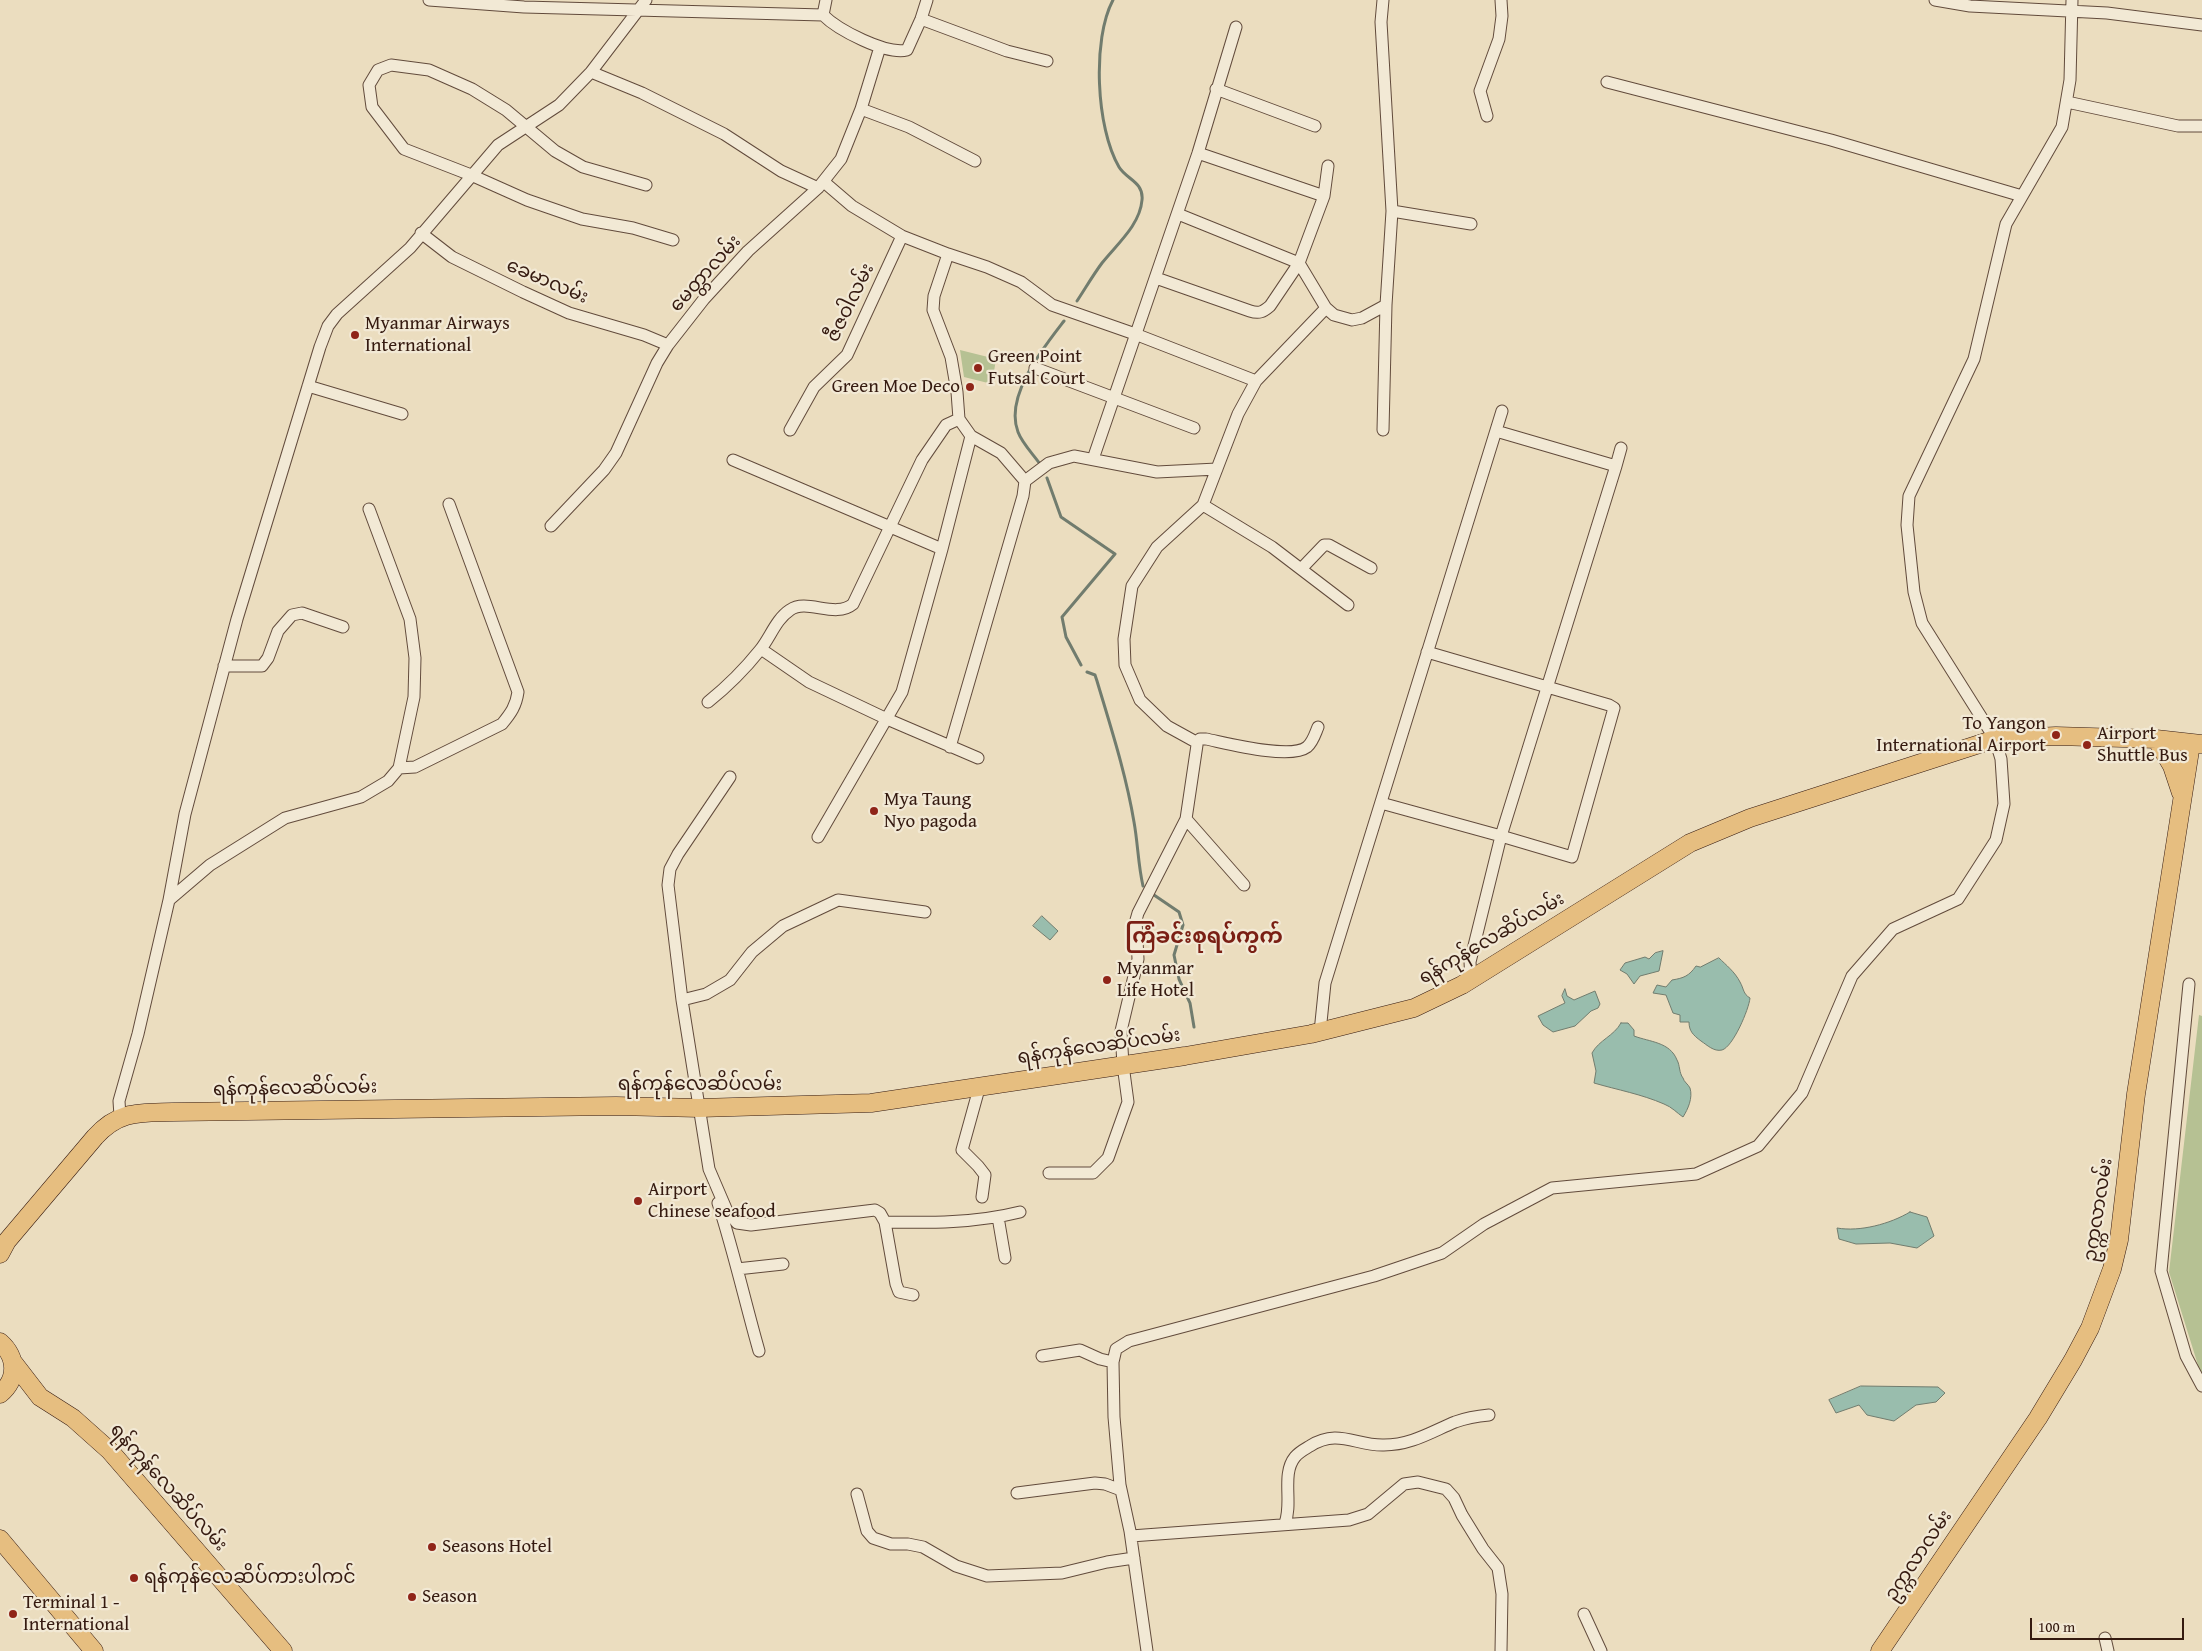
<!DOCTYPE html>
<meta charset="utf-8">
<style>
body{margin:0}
#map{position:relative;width:2202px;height:1651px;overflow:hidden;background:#ebddbf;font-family:"Gentium Book Plus",serif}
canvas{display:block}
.scale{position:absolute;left:2030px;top:1618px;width:154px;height:22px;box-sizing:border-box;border:2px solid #351a10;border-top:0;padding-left:6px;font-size:15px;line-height:18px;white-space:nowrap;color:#351a10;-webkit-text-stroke:4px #f2e9d5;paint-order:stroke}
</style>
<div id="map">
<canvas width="2202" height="1651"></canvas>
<div class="scale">100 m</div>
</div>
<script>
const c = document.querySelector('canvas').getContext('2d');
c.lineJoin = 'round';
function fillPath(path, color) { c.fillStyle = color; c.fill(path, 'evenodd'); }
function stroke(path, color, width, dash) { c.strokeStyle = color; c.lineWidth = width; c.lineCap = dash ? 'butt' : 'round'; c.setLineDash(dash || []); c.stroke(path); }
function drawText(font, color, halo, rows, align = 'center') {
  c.font = font + ' "Gentium Book Plus","Noto Sans Myanmar",serif'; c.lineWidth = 4.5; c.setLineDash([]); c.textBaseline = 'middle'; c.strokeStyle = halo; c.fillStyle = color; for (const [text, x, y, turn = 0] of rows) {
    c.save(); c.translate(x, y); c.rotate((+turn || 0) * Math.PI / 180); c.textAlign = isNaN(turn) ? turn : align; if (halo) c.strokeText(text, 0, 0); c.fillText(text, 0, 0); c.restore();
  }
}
fillPath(new Path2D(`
 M960,350L996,359L992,384L964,377Z
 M2199,1015L2202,1016V1378L2169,1272Z`), '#b6c193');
const water = new Path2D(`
 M1042,916L1058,931L1050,940L1033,926Z
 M1663,951L1659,971L1640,976L1634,984L1627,974L1620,970L1625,963L1645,957L1649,959L1655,953Z
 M1719,958C1726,965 1735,972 1740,982C1744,989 1743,994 1750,998C1749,1009 1733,1047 1722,1050C1714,1052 1707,1045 1701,1041C1693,1035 1689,1031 1689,1022H1680V1015L1673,1013L1666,995L1653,993L1657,985L1666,987L1672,980C1684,978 1689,976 1696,966L1700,967Z
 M1565,989L1567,996L1574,1000L1595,991L1600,1004L1598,1008L1591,1011L1575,1026L1553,1032L1543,1025L1538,1016L1565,1003L1562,996Z
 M1621,1023H1628L1634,1030V1036C1650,1042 1670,1042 1677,1060C1680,1065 1679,1073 1683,1078C1684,1082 1688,1084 1690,1088C1693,1098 1688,1109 1683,1117C1677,1113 1672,1107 1664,1104C1641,1094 1618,1090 1594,1083L1596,1071L1592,1053C1599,1040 1614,1036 1621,1023Z
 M1910,1212L1927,1217L1934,1236L1917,1248L1890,1243L1856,1244L1839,1239L1837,1228C1860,1232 1890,1224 1910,1212Z
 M1861,1386L1938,1387L1945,1393L1936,1402L1916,1405L1894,1421L1867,1415L1859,1405L1836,1413L1829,1400Z`);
fillPath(water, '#99bdad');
stroke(water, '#717c6e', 1);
stroke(new Path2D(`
 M1077,301C1085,289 1093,275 1102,263C1117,244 1140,225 1142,200C1144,182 1126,179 1119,167C1096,128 1092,39 1113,0
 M1040,464C1033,454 1022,443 1018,432C1004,396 1044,347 1064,321
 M1047,478L1061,517L1115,554L1062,617L1066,637L1081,665
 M1087,672L1095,675L1097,681C1111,728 1126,774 1134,822C1138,844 1138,864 1143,886
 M1154,895L1179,912L1183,925L1174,955L1179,979L1190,1003L1194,1027`), '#717c6e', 3);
const minor = new Path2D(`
 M429,0L524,7L823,15C838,30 886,55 907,50L921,19L927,0
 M1935,0L1970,6L2107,13L2202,25
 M823,15L826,0
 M921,19L1007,51L1047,61
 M591,72L642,93L724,134L781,171L818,188
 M1607,82L1831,140L2022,196
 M1216,89L1315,126
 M2067,102L2178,126H2202
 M861,109L909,127L975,161
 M1487,116L1480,91L1499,39L1502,16L1501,0
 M1198,153L1324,196
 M824,182L852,206L902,236L948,254L987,267L1021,282L1052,305L1135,334L1256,381
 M646,185L583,167L555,151L506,110L472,89L429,70L391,65L378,70L369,85L372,107L404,149L471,175L527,200L582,219L633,228L673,240
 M1392,211L1471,224
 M1178,214L1299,263L1326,308L1334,315L1352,320L1362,318L1386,305
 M421,233L452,257L523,292L569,313L644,335L668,345
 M948,254L934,296L933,310L951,357L957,392L959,419
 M1156,278L1250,311C1259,314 1263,312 1270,306L1299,263L1324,196L1328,166
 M1035,368L1194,428
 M308,386L402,414
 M790,430L814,387L847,355L902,236
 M1383,430L1386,305L1392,211L1381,22L1383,0
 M1496,431L1616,466
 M1093,459L1198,153L1236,27
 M733,460L942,549
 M1025,481L1049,463L1074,456L1157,472L1217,469
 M1203,505L1272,547L1348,605
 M551,526L604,470L616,453L657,363L668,345L704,299L748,251L818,188L841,159L861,109L880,47
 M1301,569L1324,545H1329L1371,568
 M761,649L809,682L887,719L978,758
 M1427,652L1609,705L1614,708L1572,857L1501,836L1616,466L1621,448
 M224,666H262L268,658L278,631L292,615L302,613L343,627
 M708,702C728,686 744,670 760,650C770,638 776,619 790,610C807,598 835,619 853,604L922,460L946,425L959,419
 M1196,742L1200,739H1206C1226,743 1290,760 1307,747C1313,742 1315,734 1318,727
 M950,747L1023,496L1025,481L1001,453L971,436L959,419
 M399,768L415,767L502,724C511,713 516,706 518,692L449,504
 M730,777L678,854L670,869L668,885L682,1000L709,1169L727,1211L737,1223L751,1225L875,1210L880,1213L885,1222C930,1223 976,1223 1020,1212
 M1381,803L1501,836L1470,962L1471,980
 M1186,819L1244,885
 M818,837L902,692L942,549L971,436
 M169,900L210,865L285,818L361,797L388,781L399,768L414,697L415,658L410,619L369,509
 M2189,984L2161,1271L2186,1356L2202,1386
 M682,1000L706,994L730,980L752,952L783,926L838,900L925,912
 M1320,1032L1325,983L1502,411
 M980,1085L962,1150L978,1166L985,1175L982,1197
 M120,1116L119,1101L138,1034L169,900L185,814L237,619L320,347L328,326L337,314L410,248L498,145L559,105L591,72L646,0
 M1049,1173H1093L1108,1158L1128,1102L1123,1065L1121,1031L1138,959L1136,920L1138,913L1186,819L1197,745L1196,742L1167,726L1140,700L1125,665L1124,639L1132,586L1157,547L1203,505L1238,414L1256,381L1326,308
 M718,1203C734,1252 745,1302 759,1351
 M998,1217L1005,1258
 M885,1222L896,1284L899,1292L913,1295
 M737,1269L783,1264
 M1042,1356L1080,1350L1100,1359L1113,1362
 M1017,1493L1095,1483L1105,1484L1121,1490
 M857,1494L867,1531L873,1538L891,1544H908L923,1547L956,1566L987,1576L1062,1573L1107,1562L1134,1558
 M1285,1523C1293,1503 1281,1474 1295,1457C1299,1452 1305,1449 1310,1446C1338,1428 1356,1446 1384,1445C1411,1445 1431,1432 1455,1422C1466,1418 1478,1416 1489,1415
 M1131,1536L1349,1520L1368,1514L1404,1484L1418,1482L1446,1489L1454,1498L1462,1515L1483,1549L1498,1568L1502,1594L1501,1651
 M1584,1614L1601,1651
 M2105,1638L2108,1651
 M1147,1651L1130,1531L1120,1485L1114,1417L1113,1362L1116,1349L1129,1341L1374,1276L1442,1253L1484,1224L1552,1188L1696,1174L1758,1146L1802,1093L1852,976L1893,929L1958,899L1996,840L2004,804L2001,759L1995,739L1922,623L1914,592L1907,525L1909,496L1974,359L2006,224L2062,127L2070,80L2072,0`);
const primary = new Path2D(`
 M2156,739L2172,766L2181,793
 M0,1254L7,1241L95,1137C119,1110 140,1113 173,1112L616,1106L699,1108L871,1103L1185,1056L1311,1034L1414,1008L1462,985L1690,843L1750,818L1995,739L2056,736L2156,739L2202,744
 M0,1342C17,1357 18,1379 0,1394
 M13,1362L40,1397L73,1418L110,1451L283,1651
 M0,1539L94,1651
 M1880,1651L2038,1418L2073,1360L2090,1328L2112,1269L2119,1240L2136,1094L2191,744`);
stroke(minor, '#624b3c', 13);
stroke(primary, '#351a10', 19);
stroke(minor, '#f2e9d5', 11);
stroke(primary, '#e6be80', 18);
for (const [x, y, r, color] of [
 [355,335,5,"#8f2418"],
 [978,368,5,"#8f2418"],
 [970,387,5,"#8f2418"],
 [2056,735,5,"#8f2418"],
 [2087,745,5,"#8f2418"],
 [874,811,5,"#8f2418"],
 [1107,980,5,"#8f2418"],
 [638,1201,5,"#8f2418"],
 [432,1547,5,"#8f2418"],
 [134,1578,5,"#8f2418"],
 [412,1597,5,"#8f2418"],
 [13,1614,5,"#8f2418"]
]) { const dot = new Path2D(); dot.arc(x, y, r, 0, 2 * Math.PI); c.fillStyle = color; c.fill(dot); stroke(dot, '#f2e9d5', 2); }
drawText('19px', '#351a10', '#f2e9d5', [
 ["မေတ္တာလမ်း",706,274,-48],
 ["ခေမာလမ်း",547,282,23],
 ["ဇီဇဝါလမ်း",851,303,-64],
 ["ရန်ကုန်လေဆိပ်လမ်း",1492,939,-30],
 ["ရန်ကုန်လေဆိပ်လမ်း",1099,1047,-8],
 ["ရန်ကုန်လေဆိပ်လမ်း",700,1085],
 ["ရန်ကုန်လေဆိပ်လမ်း",295,1089,-1],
 ["ဥက္ကလာလမ်း",2099,1210,-81],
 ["ရန်ကုန်လေဆိပ်လမ်း",168,1488,48],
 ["ဥက္ကလာလမ်း",1919,1556,-56]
]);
drawText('19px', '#351a10', '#f2e9d5', [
 ["Myanmar Airways",365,324],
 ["International",365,346],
 ["Green Point",988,357],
 ["Futsal Court",988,379],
 ["Green Moe Deco",960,387,"right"],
 ["To Yangon",2046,724,"right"],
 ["International Airport",2046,746,"right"],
 ["Airport",2097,734],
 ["Shuttle Bus",2097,756],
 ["Mya Taung",884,800],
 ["Nyo pagoda",884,822],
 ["Myanmar",1117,969],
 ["Life Hotel",1117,991],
 ["Airport",648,1190],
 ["Chinese seafood",648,1212],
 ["Seasons Hotel",442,1547],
 ["ရန်ကုန်လေဆိပ်ကားပါကင်",144,1578],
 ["Season",422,1597],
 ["Terminal 1 -",23,1603],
 ["International",23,1625]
], 'left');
drawText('bold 21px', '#7a1f14', '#f2e9d5', [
 ["ကြံခင်းစုရပ်ကွက်",1204,938]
]);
</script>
